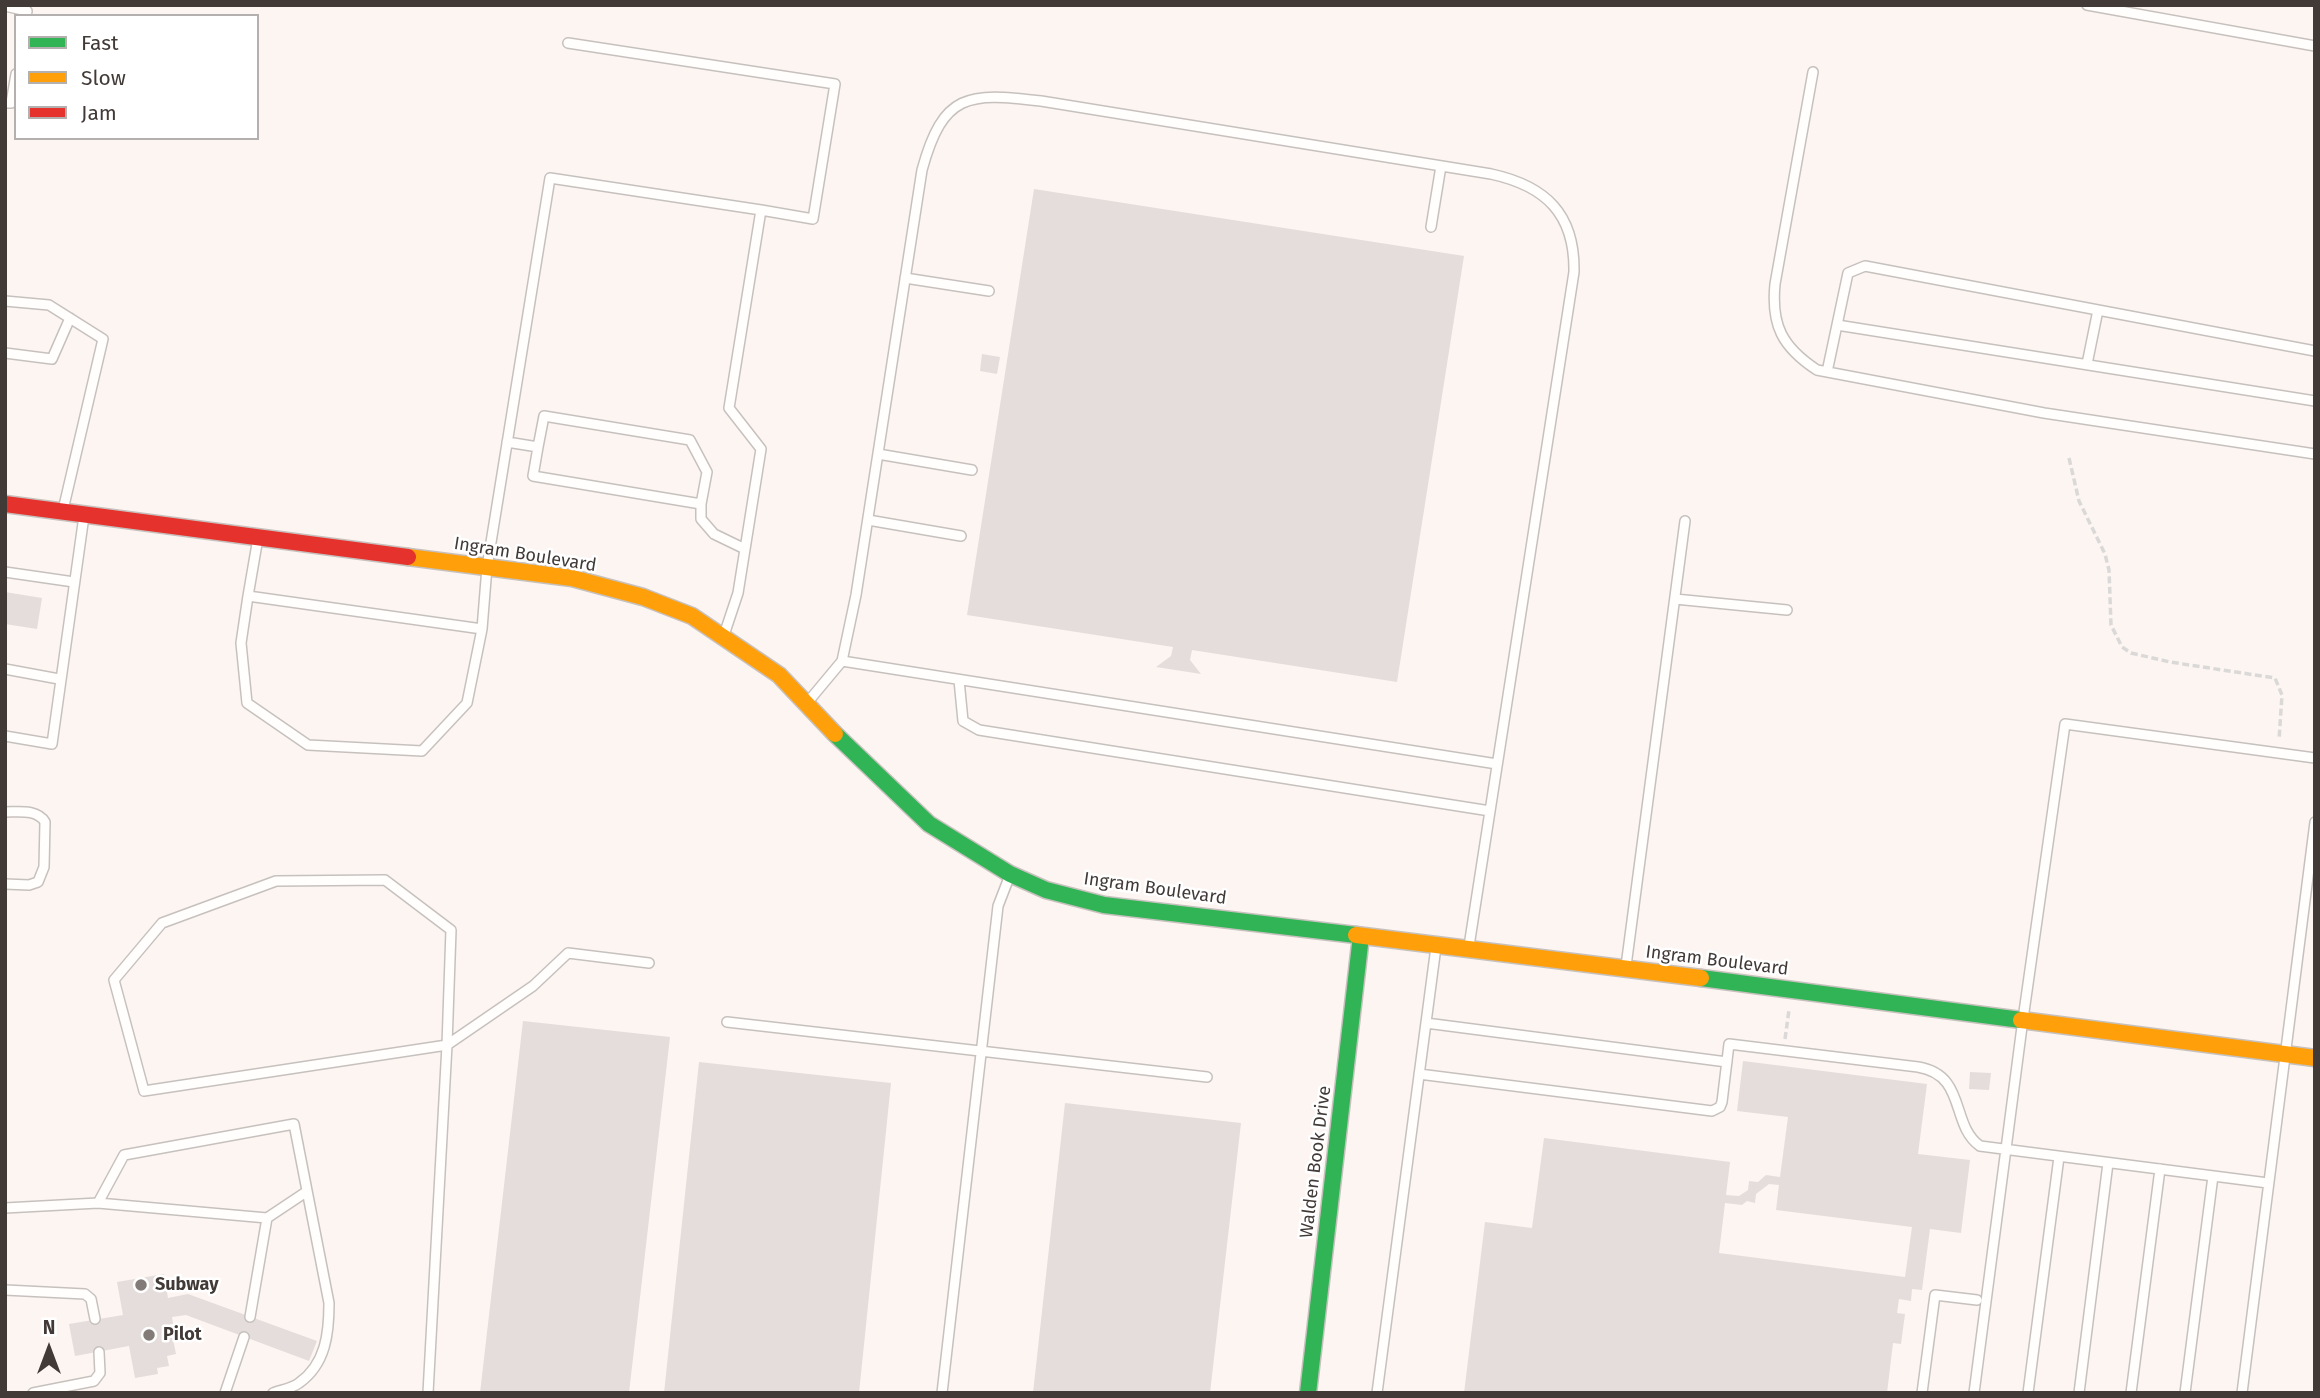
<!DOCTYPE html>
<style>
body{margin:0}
#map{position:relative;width:2320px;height:1398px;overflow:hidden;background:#fcf5f2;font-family:"Fira Sans",sans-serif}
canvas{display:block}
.frame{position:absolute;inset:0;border:7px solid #413a37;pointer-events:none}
.legend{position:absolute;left:14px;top:14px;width:245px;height:126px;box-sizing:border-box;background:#fff;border:2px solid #b3b0af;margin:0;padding:9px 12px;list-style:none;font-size:21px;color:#413a37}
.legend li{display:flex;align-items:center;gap:14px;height:35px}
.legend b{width:35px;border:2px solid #b3b0af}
.north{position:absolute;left:14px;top:1314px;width:70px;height:70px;-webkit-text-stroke:5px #fff;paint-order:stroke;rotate:0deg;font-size:19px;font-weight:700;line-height:28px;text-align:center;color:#413a37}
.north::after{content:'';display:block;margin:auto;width:24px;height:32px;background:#413a37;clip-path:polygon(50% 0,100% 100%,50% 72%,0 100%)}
</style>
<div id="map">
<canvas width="2320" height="1398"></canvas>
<div class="frame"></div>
<ul class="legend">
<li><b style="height:9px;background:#30b455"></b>Fast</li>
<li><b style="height:9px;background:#ff9f0a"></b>Slow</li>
<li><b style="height:9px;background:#e5322d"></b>Jam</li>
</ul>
<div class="north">N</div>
</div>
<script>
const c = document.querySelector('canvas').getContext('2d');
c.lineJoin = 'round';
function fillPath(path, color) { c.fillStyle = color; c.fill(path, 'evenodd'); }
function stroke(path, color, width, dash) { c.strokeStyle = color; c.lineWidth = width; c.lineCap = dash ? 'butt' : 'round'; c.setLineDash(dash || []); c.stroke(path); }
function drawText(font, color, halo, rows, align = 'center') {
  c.font = font + ' "Fira Sans",sans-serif'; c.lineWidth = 5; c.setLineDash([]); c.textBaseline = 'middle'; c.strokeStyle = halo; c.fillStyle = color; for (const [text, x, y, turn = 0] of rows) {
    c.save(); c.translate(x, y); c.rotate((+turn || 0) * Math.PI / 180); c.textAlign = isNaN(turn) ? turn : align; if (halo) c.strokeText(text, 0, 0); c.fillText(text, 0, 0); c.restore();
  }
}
fillPath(new Path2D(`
 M1034,189L1464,256L1397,682L1192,650L1190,660L1201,674L1156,667L1171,656L1173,647L967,615Z
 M982,354L1000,357L997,374L980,371Z
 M5,592L42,598L37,629L5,624Z
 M523,1021L670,1037L629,1393H480Z
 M1743,1061L1927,1084L1918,1154L1970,1160L1961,1233L1930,1229L1922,1290L1912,1289L1911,1301L1899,1299L1897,1313L1905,1314L1901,1344L1893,1343L1887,1393H1464L1485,1222L1532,1228L1544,1138L1730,1162L1726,1195L1739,1196L1748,1190L1749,1181L1758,1182L1766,1175L1780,1177L1788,1117L1737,1111ZM1769,1184L1779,1185L1776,1210L1912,1227L1905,1277L1719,1253L1725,1203L1742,1205L1747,1201L1755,1203L1756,1194Z
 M699,1062L891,1083L859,1393H664Z
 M1970,1072L1991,1073L1989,1090L1969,1089Z
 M1065,1103L1241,1123L1210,1393H1033Z
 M164,1274L168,1298L188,1294L317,1341L309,1361L186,1315L172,1317L173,1324H170L176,1354L167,1356L169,1366L157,1368L158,1374L135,1378L129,1346L75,1356L69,1324L123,1315L117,1282Z`), '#e5dddb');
const lane = new Path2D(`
 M2087,5L2315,46
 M5,6L27,11L26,16
 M568,43L835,84L813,219L761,210
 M1813,72L1775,284C1771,325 1782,347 1817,370L2044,413L2315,454
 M5,103H11L16,74
 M1431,227L1441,166
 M905,278L989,291
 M5,301L49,305L103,339L63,510
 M1837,325L2315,401
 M5,353L52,359L70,318
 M2087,364L2098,310
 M1827,372L1848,273L1865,266L2315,351
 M507,442L538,447L544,416L690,440L707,472L701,504L533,476L538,447
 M878,454L972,470
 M701,504V519L714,534L745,549
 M868,520L961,536
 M258,538L248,596L482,629L487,567L550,178L761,210L729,408L761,449L738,593L724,635
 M5,572L74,582
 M248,596L241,643L247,703L308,745L422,751L467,703L482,629
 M1675,599L1787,610
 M842,661L1497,764
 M5,669L59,679
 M959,680L963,721L979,730L1490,811
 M807,703L842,661L856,595L922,170C943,93 968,92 1041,101L1491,174C1546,186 1575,214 1574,272L1469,946
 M5,736L52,744L84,516
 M5,812C19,812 37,809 45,822L44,867L38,882L29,885L5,884
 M1626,966L1685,521
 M727,1022L1207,1077
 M1426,1023L1727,1062
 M1419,1074L1712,1111L1720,1107L1722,1102L1729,1044L1918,1067C1967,1075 1950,1125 1980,1146L2268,1183
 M98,1203L267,1218
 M5,1208L98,1203L124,1155L294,1124L329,1303C329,1333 326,1364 299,1383C293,1388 281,1390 273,1393
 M5,1290L85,1294L91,1299L95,1319
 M250,1317L267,1218L306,1192
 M33,1393L94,1381L100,1373L99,1352
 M225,1393L244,1337
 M428,1393L447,1045L451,930L385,880L276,881L162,923L114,980L144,1091L447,1045L533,986L568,953L649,963
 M942,1393L998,906L1010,875
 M1377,1393L1436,947
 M1922,1393L1935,1295L1977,1300
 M1974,1393L2023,1019L2065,724L2315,758
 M2028,1393L2059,1157
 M2079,1393L2108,1163
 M2131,1393L2160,1169
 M2185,1393L2213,1176
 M2242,1393L2315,822`);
const fast = new Path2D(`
 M835,734L929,824L1010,874L1046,890L1104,905L1356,935
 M1701,978L2021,1020
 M1308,1393L1361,936`);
const slow = new Path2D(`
 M408,557L572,578L643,597L692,616L779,675L835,734
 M1356,935L1701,978
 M2021,1020L2315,1058`);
const jam = new Path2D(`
 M5,504L408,557`);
stroke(lane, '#c7c1be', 12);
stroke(fast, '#c7c1be', 19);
stroke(slow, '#c7c1be', 19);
stroke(jam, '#c7c1be', 19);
stroke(new Path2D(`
 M2069,458L2079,501L2105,554L2109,570L2111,625L2122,647L2131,653L2170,662L2275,678L2282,695L2279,740
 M1785,1039L1789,1010`), '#dbd9d8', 3.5, [7, 3.5]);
stroke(lane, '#fffefd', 9);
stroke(fast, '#30b455', 16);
stroke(slow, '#ff9f0a', 16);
stroke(jam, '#e5322d', 16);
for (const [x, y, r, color] of [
 [141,1285,7,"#827b78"],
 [149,1335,7,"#827b78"]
]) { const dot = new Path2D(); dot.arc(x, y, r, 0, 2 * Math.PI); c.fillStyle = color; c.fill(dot); stroke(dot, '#fff', 2.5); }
drawText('18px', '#413a37', '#fff', [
 ["Ingram Boulevard",525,555,9],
 ["Ingram Boulevard",1155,889,8],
 ["Ingram Boulevard",1717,961,7],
 ["Walden Book Drive",1316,1162,-83]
]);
drawText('bold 18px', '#413a37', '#fff', [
 ["Subway",155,1285],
 ["Pilot",163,1335]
], 'left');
</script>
